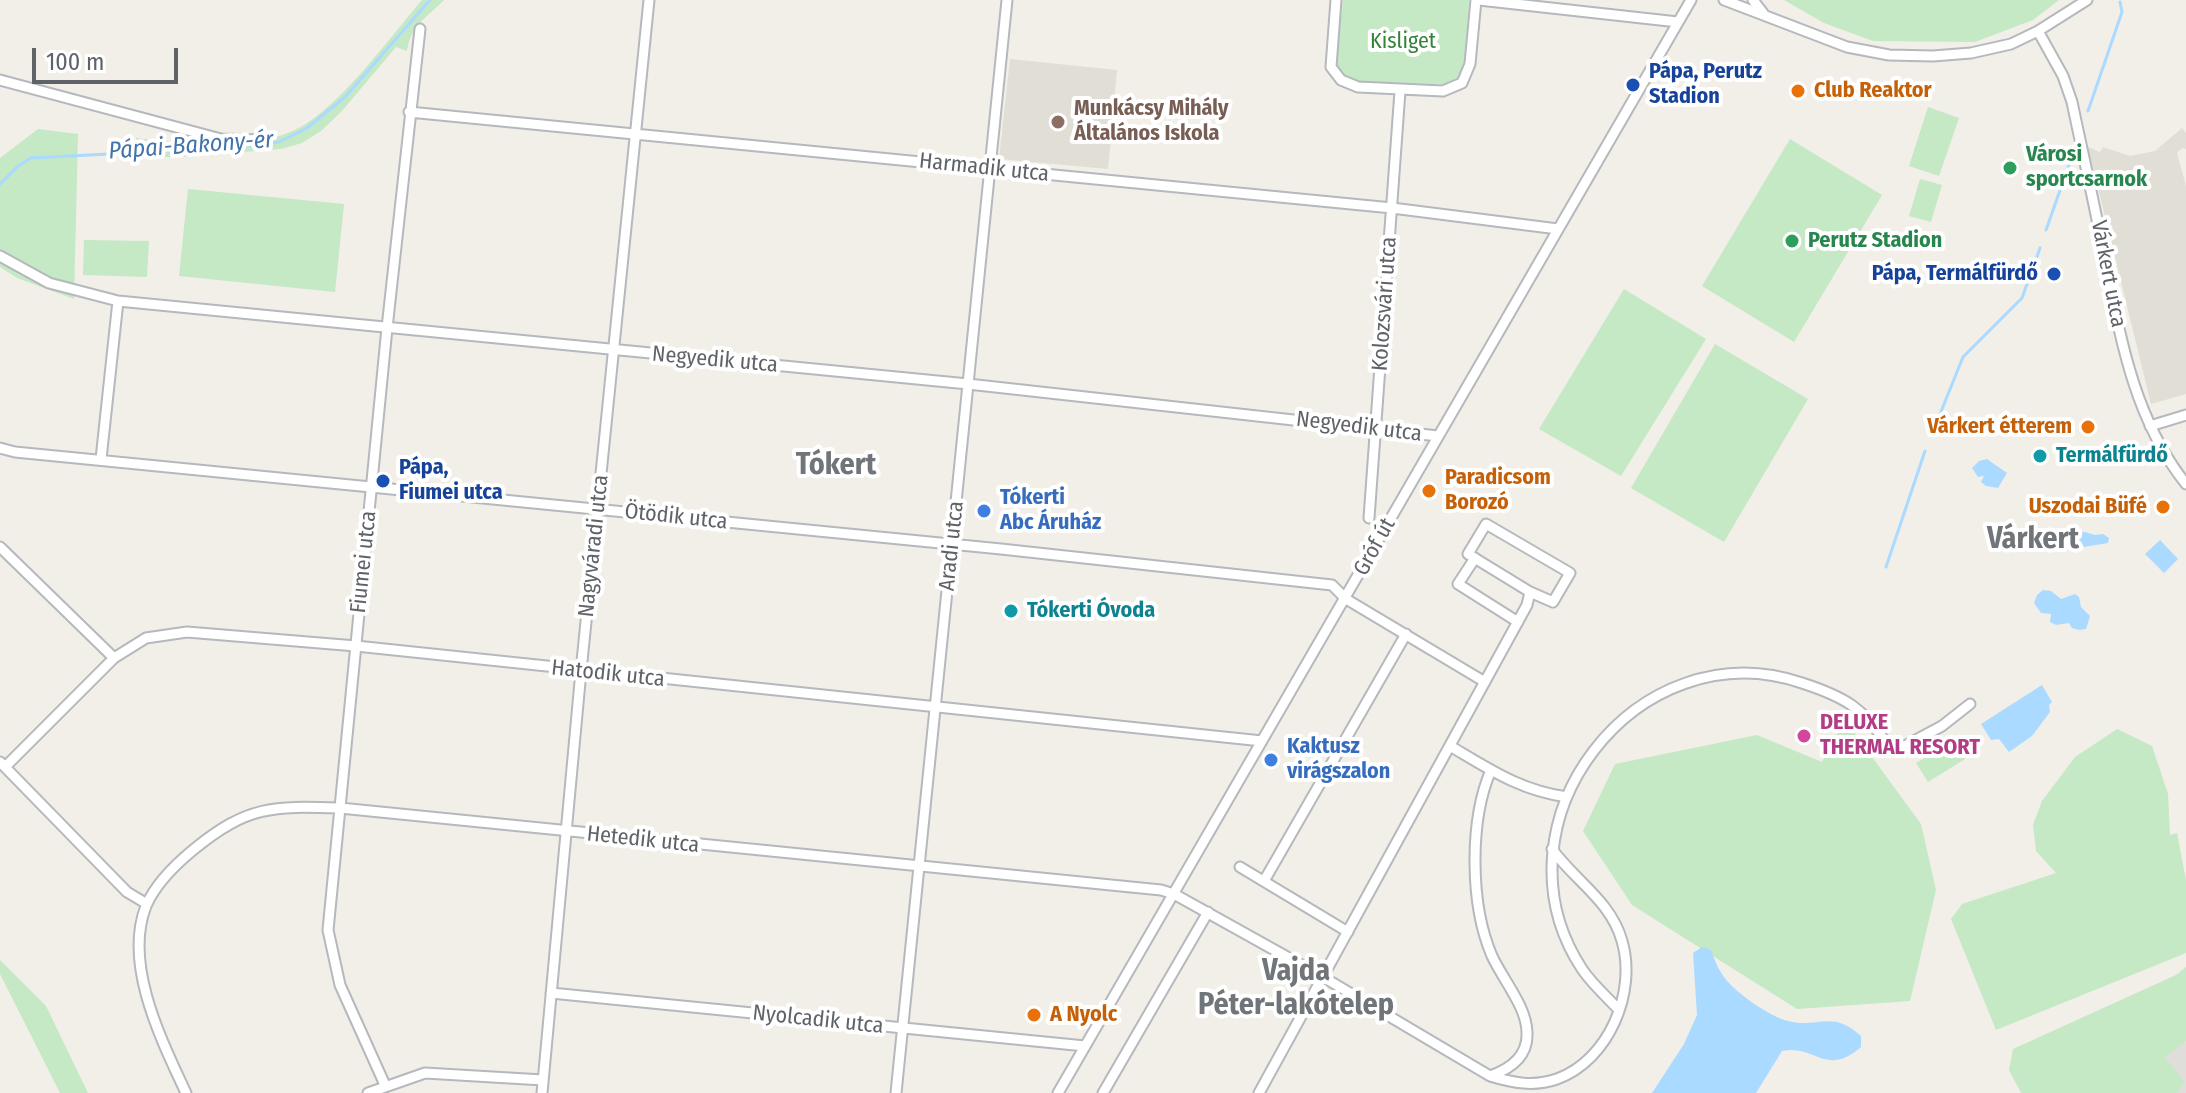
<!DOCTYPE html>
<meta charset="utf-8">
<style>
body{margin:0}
#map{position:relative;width:2186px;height:1093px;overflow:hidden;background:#f1efe8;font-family:"Fira Sans Condensed",sans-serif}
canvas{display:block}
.scale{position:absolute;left:32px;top:48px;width:146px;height:36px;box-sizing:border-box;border:4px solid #5f6368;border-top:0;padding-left:10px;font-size:24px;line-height:28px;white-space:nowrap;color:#5f6368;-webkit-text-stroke:6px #fff;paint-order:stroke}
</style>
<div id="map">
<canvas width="2186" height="1093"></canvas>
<div class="scale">100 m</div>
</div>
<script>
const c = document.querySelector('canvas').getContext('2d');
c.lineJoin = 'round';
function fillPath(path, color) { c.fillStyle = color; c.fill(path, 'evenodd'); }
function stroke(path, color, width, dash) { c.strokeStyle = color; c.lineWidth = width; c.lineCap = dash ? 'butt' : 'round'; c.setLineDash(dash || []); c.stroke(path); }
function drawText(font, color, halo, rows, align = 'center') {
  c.font = font + ' "Fira Sans Condensed",sans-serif'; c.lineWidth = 8; c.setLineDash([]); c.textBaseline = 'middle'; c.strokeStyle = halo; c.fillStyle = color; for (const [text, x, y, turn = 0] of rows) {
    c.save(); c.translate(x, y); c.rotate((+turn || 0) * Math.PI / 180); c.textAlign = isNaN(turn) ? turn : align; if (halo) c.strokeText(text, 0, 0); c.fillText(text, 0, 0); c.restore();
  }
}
fillPath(new Path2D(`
 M2186,1041V1093H2177L2185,1083L2164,1057Z`), '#e0deda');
fillPath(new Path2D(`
 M1010,59L1117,70L1108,169L999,159Z
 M2182,128L2186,133V149L2182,148L2177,153L2186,186V394L2151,404L2088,147L2100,152L2103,147L2130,156L2155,151Z`), '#e1ded6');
fillPath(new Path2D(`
 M422,0H444C427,18 411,24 407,51L396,47L342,111L321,131L302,143L281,149L178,157H138L136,138C175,143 252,147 288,133C334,116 389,38 422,0Z
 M1343,0H1469L1465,61L1457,78L1444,84L1358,83L1346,76L1336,64Z
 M1784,0H2059L2033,20L1975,42L1873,41L1824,23Z
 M1928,107L1959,118L1939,176L1909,166Z
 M38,129L78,134L74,299L17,278L0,267V158Z
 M1790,139L1882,195L1794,342L1702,286Z
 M1920,179L1942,185L1931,222L1909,216Z
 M188,189L344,204L335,292L179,276Z
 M84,240L149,241L147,277L83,275Z
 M1624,289L1706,339L1621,476L1539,429Z
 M1715,344L1808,399L1724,542L1631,488Z
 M1845,720L1921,824L1936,890L1910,1001L1797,1009L1632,905L1583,831L1615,764L1757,735L1822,762Z
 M2117,729L2152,746L2168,794L2170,835L2177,833L2186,880V953L1996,1030L1951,919L1962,904L2056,873L2036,851L2033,825L2042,801L2075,757Z
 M1954,740L1965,759L1928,782L1916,763Z
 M0,960L46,1006L88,1093H60L0,974Z
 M2186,967V1041L2165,1057L2185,1083L2177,1093H2021L2009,1070L2013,1049L2176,975Z`), '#c5e8c5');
fillPath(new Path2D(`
 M1987,459L2007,473L1998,488L1986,486L1981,482L1984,476L1978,477L1972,468L1979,461Z
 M2071,528L2095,535L2103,534L2109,538L2108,543L2077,548L2072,540Z
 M2160,540L2178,559L2164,573L2145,554Z
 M2043,590L2051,591L2061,599L2075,594L2079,597L2081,607L2090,616L2086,629L2079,630L2072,628L2069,623L2056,625L2050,622L2051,614L2041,613L2034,603L2037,595Z
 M2042,685L2052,702L2049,705L2050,712L2032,736L2009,752L1999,739L1991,740L1981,724Z
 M1702,947L1711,950C1714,958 1717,967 1722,974C1731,990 1770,1017 1788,1021C1818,1029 1831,1009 1861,1036V1047C1825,1078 1816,1044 1782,1051L1756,1093H1652L1684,1044L1697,1015L1693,953Z`), '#aadaff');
stroke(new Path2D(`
 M2088,111L2122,12L2120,2
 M0,184L18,166L31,158L224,148L279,142L307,128L345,97L430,0
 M2046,230L2070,162
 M1932,434L1963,357L2022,298L2040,248
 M1886,567L1925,451`), '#aadaff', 3);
const street = new Path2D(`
 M1336,0L1331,67L1341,80L1358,87L1443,91L1462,83L1470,64L1476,0
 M1479,0L1678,22
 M1724,0L1847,47L1889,55L1933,56L1971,53L2011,44L2038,31L2087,0
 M1753,0L1763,13
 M2038,31L2063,76L2072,102C2082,150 2093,197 2102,245C2119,329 2131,415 2186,484
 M0,80L221,139L263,140
 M409,112L1392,208L1558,229
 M0,256L49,283L118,301L968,384L1438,436
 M2150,426L2186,415
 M0,448L15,452L1001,549L1332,585L1346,599L1485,682
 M101,459L118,301
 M1369,518L1400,91
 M1486,524L1570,573L1553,602L1530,592L1468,554Z
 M0,547L114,658
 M1475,558L1458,584L1518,622
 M1450,746C1489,769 1521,791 1567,797
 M0,762L127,892L147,904
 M5,767L114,658L146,638L187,632L356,646L1262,741
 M1240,867L1348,932
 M1264,881L1406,634
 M551,993L1085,1046
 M1619,1010C1607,997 1592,984 1582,969C1486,823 1637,627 1802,683C1845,697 1864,708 1888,746L1899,749L1942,726L1970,704
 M1490,1076C1510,1069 1528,1057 1527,1033C1527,1007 1503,980 1492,956C1470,905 1469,821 1491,770
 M385,1085L340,985L328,930L387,328L420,29
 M186,1093C162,1041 123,965 146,906C155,885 176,864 193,850C248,805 273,806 340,808L1161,890L1174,894L1323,977L1490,1076C1513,1083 1534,1087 1557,1079C1609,1060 1637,992 1622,941C1611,901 1575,881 1552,849
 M368,1093L425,1073L543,1080
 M542,1093L581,671L649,0
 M896,1093L1007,0
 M1058,1093L1691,0
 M1103,1093L1208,912
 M1259,1093L1527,605L1530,592`);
stroke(street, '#b5b8bc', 13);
stroke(street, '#fff', 9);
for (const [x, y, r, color] of [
 [1633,85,8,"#1a4fb4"],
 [1798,91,8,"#e8710a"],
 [1058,122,8,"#8d6e63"],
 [2010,168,8,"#2e9e5b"],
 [1792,241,8,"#2e9e5b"],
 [2054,274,8,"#1a4fb4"],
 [2088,427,8,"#e8710a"],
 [2040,456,8,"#0f9aa8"],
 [383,481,8,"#1a4fb4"],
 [1429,491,8,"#e8710a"],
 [2163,507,8,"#e8710a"],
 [984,511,8,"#3f7fe0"],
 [1011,611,8,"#0f9aa8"],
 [1804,736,8,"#d1479c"],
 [1271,760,8,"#3f7fe0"],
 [1034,1015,8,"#e8710a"]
]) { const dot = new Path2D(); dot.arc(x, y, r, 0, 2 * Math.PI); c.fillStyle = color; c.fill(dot); stroke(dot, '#fff', 3); }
drawText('22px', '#348238', '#fff', [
 ["Kisliget",1403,42]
]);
drawText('bold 22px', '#164399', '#fff', [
 ["Pápa, Perutz",1649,72],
 ["Stadion",1649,97],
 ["Pápa, Termálfürdő",2038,274,"right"],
 ["Pápa,",399,468],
 ["Fiumei utca",399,493]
], 'left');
drawText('bold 22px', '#c56008', '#fff', [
 ["Club Reaktor",1814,91],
 ["Várkert étterem",2072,427,"right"],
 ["Paradicsom",1445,478],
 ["Borozó",1445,503],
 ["Uszodai Büfé",2147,507,"right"],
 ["A Nyolc",1050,1015]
], 'left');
drawText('bold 22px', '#785e54', '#fff', [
 ["Munkácsy Mihály",1074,109],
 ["Általános Iskola",1074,134]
], 'left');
drawText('bold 22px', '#27864d', '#fff', [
 ["Városi",2026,155],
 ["sportcsarnok",2026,180],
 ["Perutz Stadion",1808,241]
], 'left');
drawText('22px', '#5f6368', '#fff', [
 ["Harmadik utca",984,168,6],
 ["Várkert utca",2108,274,79],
 ["Kolozsvári utca",1385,304,-86],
 ["Negyedik utca",715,360,5],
 ["Negyedik utca",1359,427,7],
 ["Ötödik utca",676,517,6],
 ["Nagyváradi utca",594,546,-84],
 ["Aradi utca",952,546,-84],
 ["Gróf út",1375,547,-61],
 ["Fiumei utca",364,562,-84],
 ["Hatodik utca",608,674,6],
 ["Hetedik utca",643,840,6],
 ["Nyolcadik utca",818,1020,6]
]);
drawText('bold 22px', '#0d838f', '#fff', [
 ["Termálfürdő",2056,456],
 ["Tókerti Óvoda",1027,611]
], 'left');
drawText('bold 22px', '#366cbe', '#fff', [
 ["Tókerti",1000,498],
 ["Abc Áruház",1000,523],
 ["Kaktusz",1287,747],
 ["virágszalon",1287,772]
], 'left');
drawText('bold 22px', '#b23c85', '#fff', [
 ["DELUXE",1820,723],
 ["THERMAL RESORT",1820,748]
], 'left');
drawText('italic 24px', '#4174aa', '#fff', [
 ["Pápai-Bakony-ér",191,146,-4]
]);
drawText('bold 30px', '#70757a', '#fff', [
 ["Tókert",836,466],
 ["Várkert",2033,540],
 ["Vajda",1296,972],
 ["Péter-lakótelep",1296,1006]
]);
</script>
